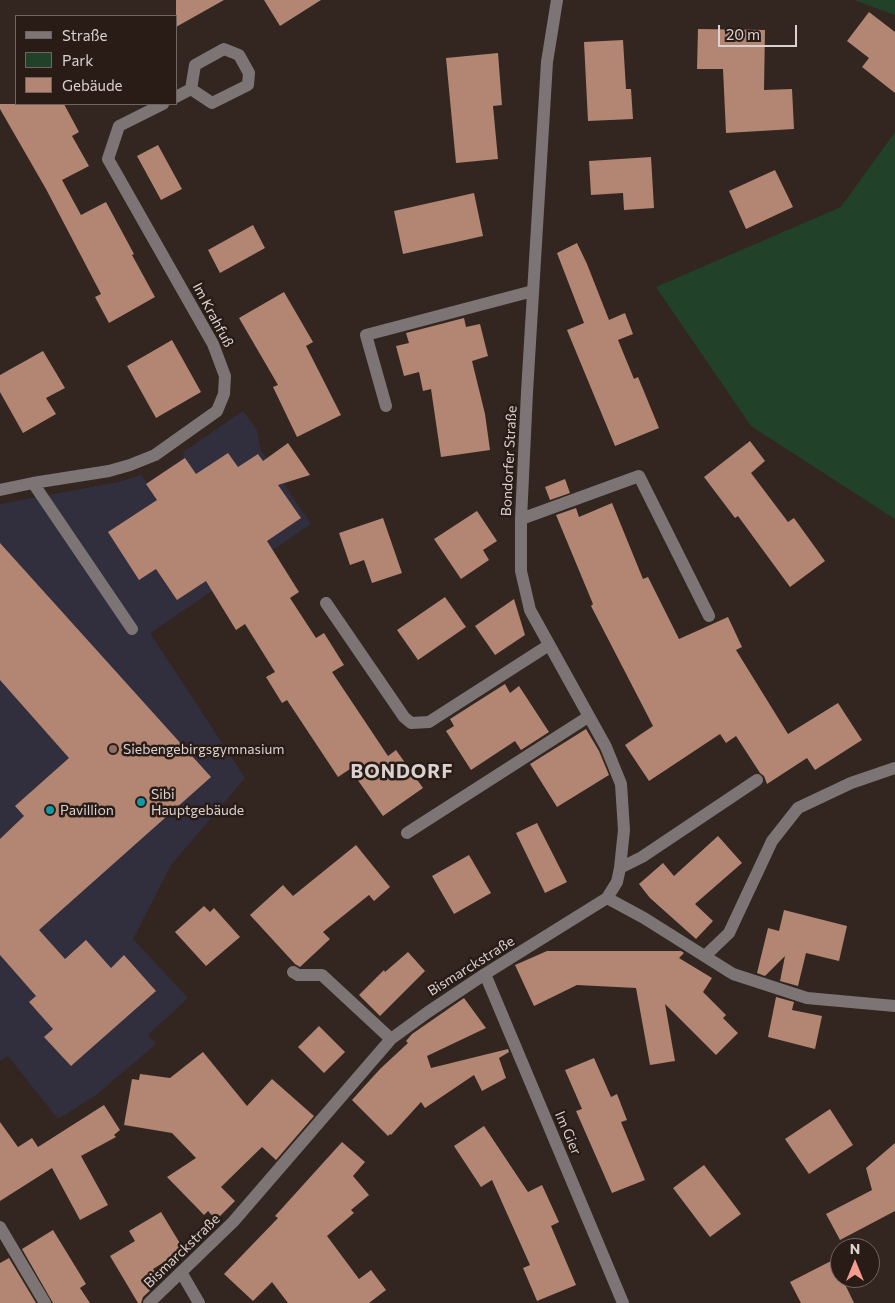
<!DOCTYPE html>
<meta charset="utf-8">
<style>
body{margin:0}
#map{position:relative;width:895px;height:1303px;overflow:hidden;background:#332620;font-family:Commissioner,sans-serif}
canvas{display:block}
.legend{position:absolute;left:15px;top:15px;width:162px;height:90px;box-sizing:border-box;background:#291c17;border:1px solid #706561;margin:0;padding:6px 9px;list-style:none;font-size:15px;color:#dbd2cf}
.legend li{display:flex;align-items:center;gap:10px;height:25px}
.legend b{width:25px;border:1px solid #706561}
.north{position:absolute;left:830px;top:1238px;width:50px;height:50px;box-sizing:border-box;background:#291c17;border:1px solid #706561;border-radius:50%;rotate:0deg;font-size:14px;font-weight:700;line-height:20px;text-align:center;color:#dbd2cf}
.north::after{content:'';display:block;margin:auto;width:18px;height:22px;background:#f59c90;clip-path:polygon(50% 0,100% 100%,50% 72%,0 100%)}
.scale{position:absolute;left:718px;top:25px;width:79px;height:22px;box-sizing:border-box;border:2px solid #dbd2cf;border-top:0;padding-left:6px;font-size:15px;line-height:18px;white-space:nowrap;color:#dbd2cf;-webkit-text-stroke:4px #291c17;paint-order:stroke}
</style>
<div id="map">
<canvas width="895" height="1303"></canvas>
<ul class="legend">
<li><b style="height:6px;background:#7d7575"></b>Straße</li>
<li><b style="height:14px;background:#214229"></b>Park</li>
<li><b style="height:14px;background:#b38573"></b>Gebäude</li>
</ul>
<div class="north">N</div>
<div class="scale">20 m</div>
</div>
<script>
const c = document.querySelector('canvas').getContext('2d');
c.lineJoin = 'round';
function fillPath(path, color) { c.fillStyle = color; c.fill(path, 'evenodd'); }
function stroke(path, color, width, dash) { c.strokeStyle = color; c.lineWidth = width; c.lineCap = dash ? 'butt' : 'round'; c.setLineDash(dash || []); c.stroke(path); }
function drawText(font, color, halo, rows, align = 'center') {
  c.font = font + ' Commissioner,sans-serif'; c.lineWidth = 5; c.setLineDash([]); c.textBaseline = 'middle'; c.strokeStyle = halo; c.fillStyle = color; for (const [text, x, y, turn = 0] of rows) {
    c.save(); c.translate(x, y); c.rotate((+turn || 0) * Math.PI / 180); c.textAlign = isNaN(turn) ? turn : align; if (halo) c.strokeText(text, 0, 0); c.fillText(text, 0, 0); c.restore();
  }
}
fillPath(new Path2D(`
 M243,411L257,430L260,449L311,524L150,633L245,778L171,865L133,939L188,998L148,1035L156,1044L96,1095L58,1119L8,1056L0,1061V504L119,482L141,475L147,483L184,457L183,452Z`), '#312e3e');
fillPath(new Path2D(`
 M854,0H895V15Z
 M895,132V519L751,426L656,287L841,207Z`), '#214229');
fillPath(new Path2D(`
 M176,0H224L176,27Z
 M264,0H321L280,26Z
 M869,12L895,32V93L862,67L869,58L847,41Z
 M698,29L765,30L764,90L792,89L794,129L726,133L723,69H697Z
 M623,40L626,89H631L633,119L588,121L584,42Z
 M498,53L502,105L493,106L498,159L456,163L446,58Z
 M0,104H64L79,132L72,136L89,166L62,180L81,215L106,202L134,254L132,255L155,297L109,323L95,297L101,294L46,189L0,109Z
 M158,145L182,189L161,200L137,156Z
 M651,157L654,208L624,210L623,193L591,195L589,161Z
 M775,170L793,207L746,229L729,191Z
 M474,193L483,236L403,254L394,211Z
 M253,225L265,248L220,273L208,250Z
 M577,243L587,264L609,320L625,313L633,334L618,340L634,379L638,377L659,428L615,446L567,330L584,323L557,253Z
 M284,292L313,342L306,346L341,415L297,437L273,387L278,385L239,318Z
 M464,318L466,327L480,324L488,356L472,361L485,414L490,450L441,457L431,389L423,391L419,372L404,376L396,346L409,343L406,333Z
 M172,340L201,392L156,418L127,366Z
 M43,351L65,388L46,398L56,414L23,433L0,392V375Z
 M750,441L765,461L751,473L788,522L794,518L825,561L790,587L738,516L735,518L704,477Z
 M288,443L310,475L278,485L301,518L267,541L299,592L290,598L316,638L324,633L344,665L332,672L388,756L396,750L423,788L383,816L350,769L338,777L287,700L282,703L266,677L275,672L245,624L236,630L206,581L177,600L156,569L139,580L108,532L157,500L146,484L185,458L196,474L228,453L238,467L258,454L263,461Z
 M565,479L570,493L550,500L545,487Z
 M612,503L643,579L648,577L679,639L728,617L742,647L736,650L788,734L838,703L862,740L815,770L807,758L767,784L764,776L760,773L736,736L726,743L720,734L649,781L625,745L653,726L591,606L593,604L556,515L576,508L579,517Z
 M477,511L497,541L483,550L489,560L461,579L434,539Z
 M383,518L402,573L372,583L364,560L350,565L339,533Z
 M0,543L211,777L39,930L65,959L86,940L111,968L124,955L156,991L71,1066L44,1037L53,1029L29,1002L36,996L0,955V839L24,816L15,806L69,758L0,680Z
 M445,597L466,627L418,660L397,630Z
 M514,599L525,635L495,655L475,626Z
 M505,684L510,693L519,686L549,732L521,750L515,741L471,770L446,731L454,726L450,719Z
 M586,729L599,751L609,775L557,807L530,764Z
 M537,823L567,882L545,893L516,833Z
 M718,836L742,863L695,904L713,921L696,939L650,898L639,884L663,863L674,876Z
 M356,845L390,887L374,901L369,895L323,932L330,939L300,967L295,964L250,915L283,885L293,896Z
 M469,855L491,893L454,914L432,876Z
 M204,906L210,912L214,908L240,937L206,966L175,932Z
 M784,910L847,926L839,961L806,953L798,986L780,981L785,956L765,976L757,973L768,928L779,931Z
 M547,951H681L684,953L679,958L712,978L703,992L726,1015L723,1018L738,1033L716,1055L665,1004L675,1061L650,1065L636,988L577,985L534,1006L515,965Z
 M408,952L425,971L380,1016L359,995L384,970L385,972Z
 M776,997L794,1002L792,1010L822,1016L815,1049L768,1037Z
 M464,998L486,1028L427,1056L431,1068L508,1049L509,1052L499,1058L506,1078L482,1091L474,1075L425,1108L421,1102L391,1135L390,1134L388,1136L352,1100L380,1069L408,1043L406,1041L412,1034Z
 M319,1026L345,1052L324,1073L298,1047Z
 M203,1052L247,1106L272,1079L314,1116L276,1160L262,1147L221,1187L235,1201L216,1220L208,1211L204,1215L167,1177L196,1158L172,1133L124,1125L132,1079L139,1080L140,1074L170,1078Z
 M594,1058L611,1097L617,1094L627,1120L621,1122L645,1180L612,1193L576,1111L582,1109L565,1070Z
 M104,1105L120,1130L114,1135L116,1137L81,1156L108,1205L80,1220L52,1168L0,1201V1122L18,1147L32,1138L38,1147Z
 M830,1109L853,1145L809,1174L785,1139Z
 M484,1126L528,1192L542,1185L559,1222L551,1226L576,1285L537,1301L523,1268L530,1265L492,1180L481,1187L454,1146Z
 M342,1142L365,1162L353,1176L369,1195L351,1210L354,1213L327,1236L359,1279L371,1270L386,1290L369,1303H288L272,1282L253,1301L224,1274L278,1218L275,1216Z
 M895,1143V1211L840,1240L826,1214L872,1190L866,1168Z
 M704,1165L741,1214L710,1237L673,1188Z
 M161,1212L184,1250L153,1269L157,1277L154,1279L157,1284L143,1297L141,1303H138L110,1256L135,1241L129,1231Z
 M53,1230L86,1284L80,1288L90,1303H53L22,1249Z
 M9,1258L36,1303H0V1263Z
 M833,1260L840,1274V1278H842L854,1303H801L790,1282Z`), '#b38573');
stroke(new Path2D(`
 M224,49L239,55L249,73L248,85L212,103L191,89L195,65Z
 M176,97L191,89
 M386,406L366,335L533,291
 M33,483L132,629
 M0,490L33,483L109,471L130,465L155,455L217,411L224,394L225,376L213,344L108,159L119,126L163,104
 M521,519L639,476L709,616
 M326,603L404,717L411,723L429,722L549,645
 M407,833L588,717
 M620,868L642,857L757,780
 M607,898L644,918L733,974L807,998L895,1006
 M705,956L729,933L772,841L798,808L851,783L895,768
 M293,972L298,975H322L391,1039
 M485,974L623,1303
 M0,1227L45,1303
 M181,1272L199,1303
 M149,1303L233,1222L391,1039L428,1012L485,974L607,898L617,882L620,868L624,830L621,784L606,747L530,610L521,571V519L527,392L547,62L557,0`), '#7d7575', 12);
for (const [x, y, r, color] of [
 [113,749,5,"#8d6e63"],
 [141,802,5,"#0f9aa8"],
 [50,810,5,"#0f9aa8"]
]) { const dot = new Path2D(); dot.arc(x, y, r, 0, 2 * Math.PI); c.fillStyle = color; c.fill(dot); stroke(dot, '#291c17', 2); }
drawText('14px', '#dbd2cf', '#291c17', [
 ["Im Krahfuß",213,315,62],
 ["Bondorfer Straße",509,461,-87],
 ["Bismarckstraße",471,966,-32],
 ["Im Gier",568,1133,67],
 ["Bismarckstraße",182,1251,-44]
]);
drawText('14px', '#dbd2cf', '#291c17', [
 ["Siebengebirgsgymnasium",123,749],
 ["Sibi",151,794],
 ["Hauptgebäude",151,810],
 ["Pavillion",60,810]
], 'left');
c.letterSpacing = '1px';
drawText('bold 19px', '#dbd2cf', '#291c17', [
 ["BONDORF",402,772]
]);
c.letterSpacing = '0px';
</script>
